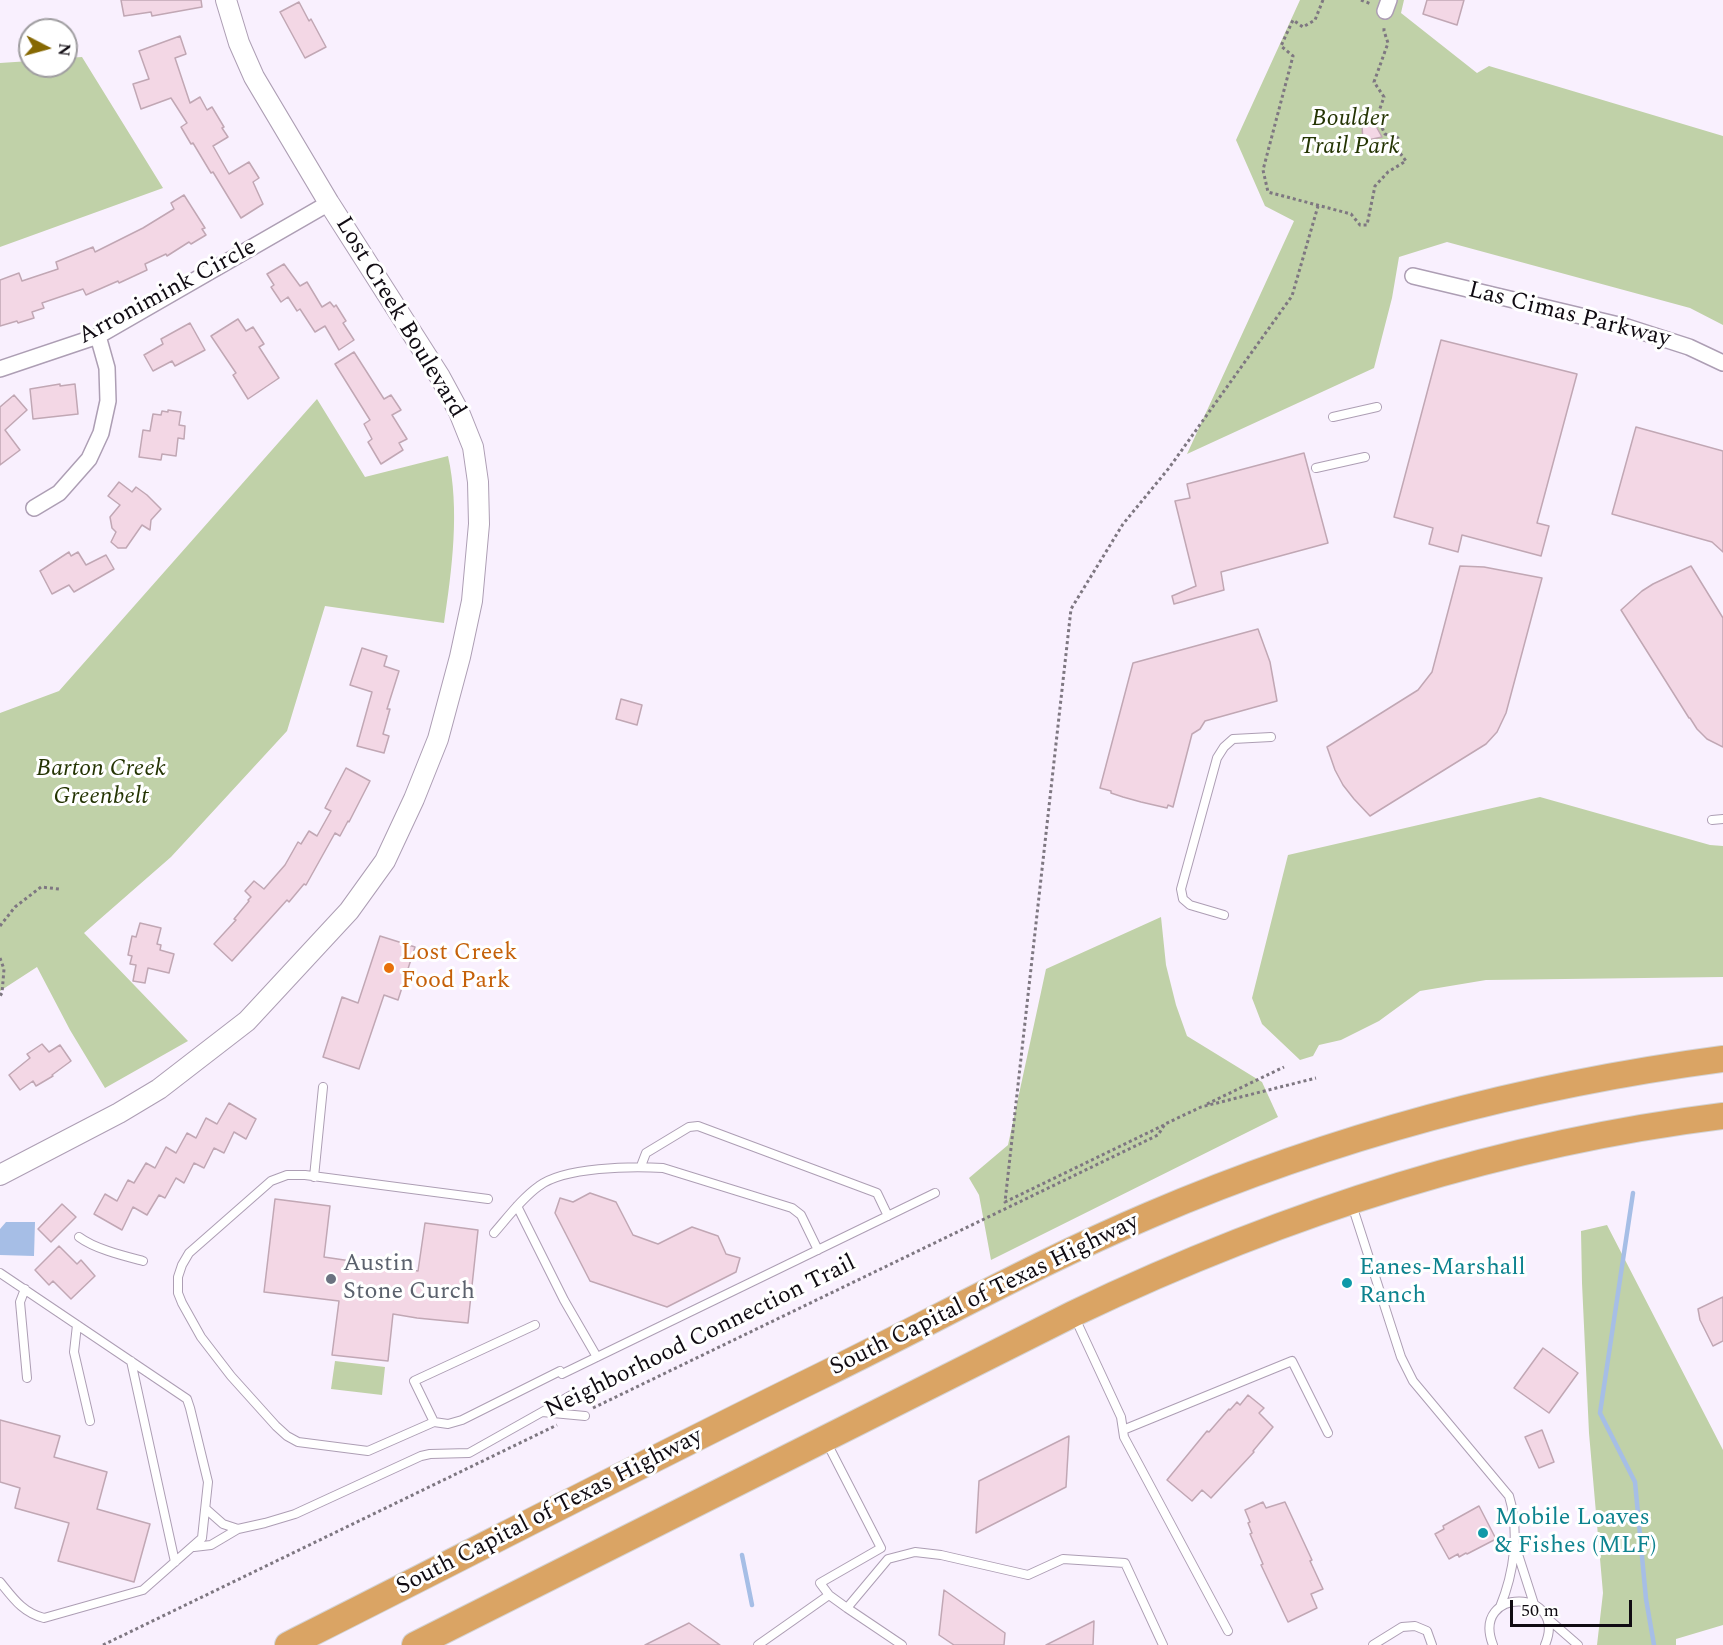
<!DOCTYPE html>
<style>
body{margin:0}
#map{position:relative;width:1723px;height:1645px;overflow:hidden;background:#f9f0fe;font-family:Spectral,serif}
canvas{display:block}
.north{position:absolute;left:18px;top:18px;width:60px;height:60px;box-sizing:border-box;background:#fff;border:2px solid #9f9da0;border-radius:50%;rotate:96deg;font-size:16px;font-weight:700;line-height:24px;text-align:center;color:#100b12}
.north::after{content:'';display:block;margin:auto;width:21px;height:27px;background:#866802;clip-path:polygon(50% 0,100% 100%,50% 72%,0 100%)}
.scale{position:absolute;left:1510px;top:1600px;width:122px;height:27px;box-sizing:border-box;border:3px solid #100b12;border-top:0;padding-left:8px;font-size:18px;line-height:21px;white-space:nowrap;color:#100b12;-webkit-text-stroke:4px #fff;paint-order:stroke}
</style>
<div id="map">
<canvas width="1723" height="1645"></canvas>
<div class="north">N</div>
<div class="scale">50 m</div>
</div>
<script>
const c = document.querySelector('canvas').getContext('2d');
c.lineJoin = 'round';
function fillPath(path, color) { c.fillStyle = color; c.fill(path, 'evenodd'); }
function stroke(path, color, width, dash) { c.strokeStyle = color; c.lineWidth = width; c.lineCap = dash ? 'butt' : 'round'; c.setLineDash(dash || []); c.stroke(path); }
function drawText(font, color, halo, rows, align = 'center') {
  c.font = font + ' Spectral,serif'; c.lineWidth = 6; c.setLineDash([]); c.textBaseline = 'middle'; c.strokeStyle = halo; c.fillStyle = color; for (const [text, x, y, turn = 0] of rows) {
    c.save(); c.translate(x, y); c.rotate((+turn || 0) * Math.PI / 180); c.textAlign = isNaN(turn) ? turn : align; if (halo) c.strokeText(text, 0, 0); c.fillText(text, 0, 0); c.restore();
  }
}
fillPath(new Path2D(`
 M1300,0H1404L1401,13L1477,73L1489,66L1723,136V325L1690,308L1447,242L1399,257L1392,298L1374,368L1187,454L1294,221L1265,206L1236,140Z
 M82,57L163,188L0,247V63L30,61V66H66V58Z
 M317,399L365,477L448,456C460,509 452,570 444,623L325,606L287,731L171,857L84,933L188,1041L105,1088L70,1030L37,967L0,991V713L59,691Z
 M1540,797L1710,845L1723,846V977L1486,980L1420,991L1379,1021L1341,1040L1319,1045L1313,1056L1300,1060L1262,1024L1252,998L1288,855Z
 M1161,917L1166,965L1176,1005L1187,1036L1262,1082L1278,1117L991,1260L979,1195L969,1178L1008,1145L1046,969Z
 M1607,1225L1723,1450V1625L1676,1639V1645H1597L1603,1593L1589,1433L1582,1283L1581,1231Z
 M335,1361L385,1367L382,1395L331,1389Z`), '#c0d1a8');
fillPath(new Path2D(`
 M6,1222H35L34,1256L0,1255V1229Z`), '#a6bee6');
stroke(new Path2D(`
 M1633,1193L1600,1413L1635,1482L1646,1599L1654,1645
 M742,1555L752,1605`), '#a6bee6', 4.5);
const building = new Path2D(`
 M121,0H201L202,7L152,16L151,12L124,16Z
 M1427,0H1464L1457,25L1423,14Z
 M299,2L309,21L311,19L326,47L305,58L280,12Z
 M180,36L186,54L175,58L190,103L200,97L207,110L212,107L224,127L222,128L228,137L213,146L229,174L249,162L259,178L253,182L263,204L241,218L213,172L211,173L193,143L191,144L181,127L187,123L171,98L141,109L133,84L149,79L139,51Z
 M1372,119L1382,137L1363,141L1362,126Z
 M184,195L205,228L202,229L206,235L191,244L189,242L167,256L166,254L145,264L147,270L119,283L118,281L86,295L83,289L42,303L44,308L32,312L34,318L18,323L17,321L0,326V280L19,273L22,281L58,269L56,262L93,247L95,252L143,228L174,209L171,203Z
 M284,264L300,286L307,282L322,307L330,302L334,307L336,305L346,321L343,323L354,340L339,350L325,326L315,332L300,309L297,311L288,297L281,302L271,287L274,285L267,274Z
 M238,319L246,331L253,327L264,344L259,347L279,378L248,399L233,375L236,373L211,336Z
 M190,323L205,350L175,366L172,361L153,371L144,355L163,344L161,339Z
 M1441,340L1577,374L1537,523L1549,526L1541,556L1462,535L1458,552L1429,544L1433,528L1394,517Z
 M354,352L384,399L391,395L401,410L392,415L407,439L399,443L403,450L381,464L368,442L372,439L364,424L370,420L335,364Z
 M60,384V386L75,384L78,414L33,419L30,389Z
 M14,395L27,410L5,430L20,450L0,465V407Z
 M168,410L181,412L179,425L185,426L184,439L178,438L176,456L162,454L161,460L139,457L143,430L150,431L153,414L161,415L162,411L168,412Z
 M1636,427L1723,451V552L1712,542L1612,514Z
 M1304,453L1328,543L1221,572L1224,590L1174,604L1172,596L1196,586L1175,501L1190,498L1187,484Z
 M119,482L132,492L136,487L147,495L161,509L151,520L150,530L142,525L126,548H118L111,542L116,532L112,528L110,517L120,505L108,496Z
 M69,552L71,556L78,552L86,565L106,555L114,569L74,592L69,585L52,594L40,571Z
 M1460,566L1484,567L1542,578L1506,713L1497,732L1486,744L1370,816L1354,799L1343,785L1335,770L1327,747L1418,690L1432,672Z
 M1691,566L1723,618V747L1707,739L1697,729L1690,718H1689L1621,610L1642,591L1653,584Z
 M1258,629L1270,662L1277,701L1205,721L1200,729L1192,734L1173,807L1168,805L1167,808L1141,802L1123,797L1111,793V791L1100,788L1133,663Z
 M362,648L387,656L384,666L399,671L387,709H390L383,734L389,736L384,753L357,746L372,692L350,685Z
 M621,699L642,705L637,725L616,719Z
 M346,768L370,781L349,822L348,821L340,836L335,833L306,885L304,884L289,902L287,900L232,961L214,944L236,920L234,919L249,901L248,900L251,897L245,891L254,881L264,889L285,865L298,842L301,844L309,831L317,836L331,811L325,808Z
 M140,923L161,928L157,944L161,945L160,950L174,954L169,973L148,968L145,983L133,981L136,965L130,964L132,956L128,955L132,936L136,937Z
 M380,936L415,947L398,1000L384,995L359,1069L323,1057L342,997L358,1003Z
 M42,1044L49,1052L60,1045L71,1061L52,1075L53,1076L36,1086L33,1081L20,1090L9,1075L30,1058L27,1054Z
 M229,1103L256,1119L246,1139L234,1132L224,1153L214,1148L204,1168L194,1163L184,1183L176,1178L165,1198L159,1195L147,1215L133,1207L122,1230L94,1214L105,1194L117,1201L128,1180L134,1183L146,1163L155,1168L166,1147L176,1153L187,1133L196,1138L206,1118L217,1124Z
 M590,1193L616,1202L633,1235L658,1244L692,1227L718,1236L726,1254L740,1258L736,1272L667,1307L590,1281L555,1213L560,1198L573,1202Z
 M275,1199L330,1206L324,1257L351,1261L418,1271L425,1223L478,1230L468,1323L417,1318L393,1314L388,1361L332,1355L339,1301L264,1292Z
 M62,1204L76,1217L51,1242L38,1229Z
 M59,1246L77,1264L81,1260L95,1276L71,1299L53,1281L49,1285L35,1270Z
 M1723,1297V1341L1713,1346L1700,1320L1698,1309Z
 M1543,1348L1578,1373L1549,1413L1514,1388Z
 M1248,1395L1264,1408L1259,1413L1273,1427L1253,1451L1254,1452L1211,1498L1202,1490L1192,1501L1167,1480L1207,1431L1209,1432L1229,1409L1230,1410L1237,1402L1240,1405Z
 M0,1420L60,1436L54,1457L107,1472L97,1509L150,1524L134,1582L58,1561L69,1523L15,1508L20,1488L0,1482Z
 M1542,1430L1554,1462L1539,1468L1525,1437Z
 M1069,1436L1066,1487L976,1533L979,1481Z
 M1263,1502L1266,1508L1285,1502L1312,1560L1310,1561L1323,1589L1311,1594L1317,1608L1288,1622L1261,1565L1263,1564L1250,1534L1252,1533L1248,1523L1250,1522L1245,1510Z
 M1479,1506L1496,1539L1467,1554L1466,1553L1459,1557L1458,1554L1449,1559L1435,1534L1444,1529L1443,1526Z
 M944,1590L1005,1633L1004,1645H954L939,1635Z
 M1094,1621L1093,1645H1046Z
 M689,1623L720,1645H645Z`);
fillPath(building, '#f3d7e5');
stroke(building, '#c1a7b4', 1.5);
const service = new Path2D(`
 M1333,417L1377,407
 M1316,468L1365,457
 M1712,820L1723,819
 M1224,915L1190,905L1183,899L1181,889L1217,758L1224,747L1233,739L1271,737
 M641,1166L646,1153L689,1127L698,1126L877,1193L888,1216
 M314,1177L323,1087
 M488,1199L305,1175H287L271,1181L189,1253L182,1265L178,1277V1293L182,1303L201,1337L231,1376L276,1426L287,1436L298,1442L368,1451L434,1422L448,1424L462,1420L560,1371
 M1352,1205L1401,1357L1413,1381L1509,1496C1520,1532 1514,1573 1500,1607
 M517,1206L564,1300L597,1357
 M494,1233C508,1217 522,1198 539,1186C564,1167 632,1166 663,1168L792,1208L801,1215L818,1250
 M79,1237C95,1249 124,1256 143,1261
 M0,1273L187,1399L190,1408L208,1482L202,1538L143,1590L44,1618C23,1613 13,1598 0,1582
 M25,1289L20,1302L27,1378
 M1075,1318L1121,1417L1124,1437L1228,1631
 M77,1325L74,1352L90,1421
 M131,1361L175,1562
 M562,1374L935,1193
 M573,1394L542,1412L585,1416
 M434,1422L414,1381L535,1325
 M1123,1430L1292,1361L1328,1433
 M238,1529L265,1523L295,1514L421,1456L430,1454L469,1453L542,1412
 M1515,1545L1534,1604
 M194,1547L211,1545L238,1529L223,1524L206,1509
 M829,1595L847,1608
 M1547,1618L1578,1645
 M758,1645L829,1595L820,1583L881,1548L827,1443
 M902,1645L847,1608L888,1559L915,1552L941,1555L1028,1575L1063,1559L1125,1563L1163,1645
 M1373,1645L1402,1627L1415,1626L1427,1631L1432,1645
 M1493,1645C1470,1586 1569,1588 1545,1645`);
const minor = new Path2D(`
 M1385,11L1389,0
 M1413,276L1627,327L1689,347L1723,363
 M0,369L98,336L329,203
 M34,508L59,493L89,459L101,433L108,401L107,368L98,336`);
const tertiary = new Path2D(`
 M0,1175L119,1113L159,1089L247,1021L349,911L385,861L414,799L438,739L460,657L472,601L479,524L478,482L473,447L459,412L440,377L329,203L254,77L239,43L226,0`);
const trunk = new Path2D(`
 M288,1645C465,1556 641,1464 819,1377C930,1323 1037,1263 1150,1215C1333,1137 1526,1085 1723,1059
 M415,1645L1073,1314C1278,1216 1497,1144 1723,1116`);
stroke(service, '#ad9eb4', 10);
stroke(minor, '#ad9eb4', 18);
stroke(tertiary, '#ad9eb4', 22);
stroke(trunk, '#d4d3d4', 28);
stroke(new Path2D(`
 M1323,0L1315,20L1303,27L1293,20L1281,46L1293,56L1263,170L1268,192L1351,214L1360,225H1367L1375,186L1388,172L1406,161L1400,153L1398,138L1385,134L1377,117L1384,97L1374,82L1388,43L1384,31V26
 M1361,0L1371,4
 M0,926L15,907L41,887L59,889
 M0,958L4,969L2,993L0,996
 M1207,1104L1284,1067
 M1164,1125L1005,1202L1071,609L1123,524L1169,468L1292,296L1318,206
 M593,1408L1158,1135L1165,1124L1201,1107L1316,1078
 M103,1645L557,1425`), '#7e7781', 3, [3, 3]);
stroke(service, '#fff', 8);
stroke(minor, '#fff', 15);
stroke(tertiary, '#fff', 20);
stroke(trunk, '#daa464', 26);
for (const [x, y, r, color] of [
 [389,968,6,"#e8710a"],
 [331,1279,6,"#6b7280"],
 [1347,1283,6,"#0f9aa8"],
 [1483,1533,6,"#0f9aa8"]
]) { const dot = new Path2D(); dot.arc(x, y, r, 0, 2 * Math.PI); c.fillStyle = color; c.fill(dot); stroke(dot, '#fff', 2); }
drawText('italic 24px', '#243403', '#fff', [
 ["Boulder",1350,120],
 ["Trail Park",1350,148],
 ["Barton Creek",101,770],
 ["Greenbelt",101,798]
]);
drawText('24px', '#100b12', '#fff', [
 ["Arronimink Circle",168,293,-28],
 ["Las Cimas Parkway",1569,316,14],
 ["Lost Creek Boulevard",399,318,59],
 ["South Capital of Texas Highway",985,1296,-26],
 ["Neighborhood Connection Trail",701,1338,-26],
 ["South Capital of Texas Highway",550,1513,-27]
]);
drawText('24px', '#c56008', '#fff', [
 ["Lost Creek",401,954],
 ["Food Park",401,982]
], 'left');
drawText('24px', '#5b616d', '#fff', [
 ["Austin",343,1265],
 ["Stone Curch",343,1293]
], 'left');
drawText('24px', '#0d838f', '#fff', [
 ["Eanes-Marshall",1359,1269],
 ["Ranch",1359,1297],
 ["Mobile Loaves",1495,1519],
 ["& Fishes (MLF)",1495,1547]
], 'left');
</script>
